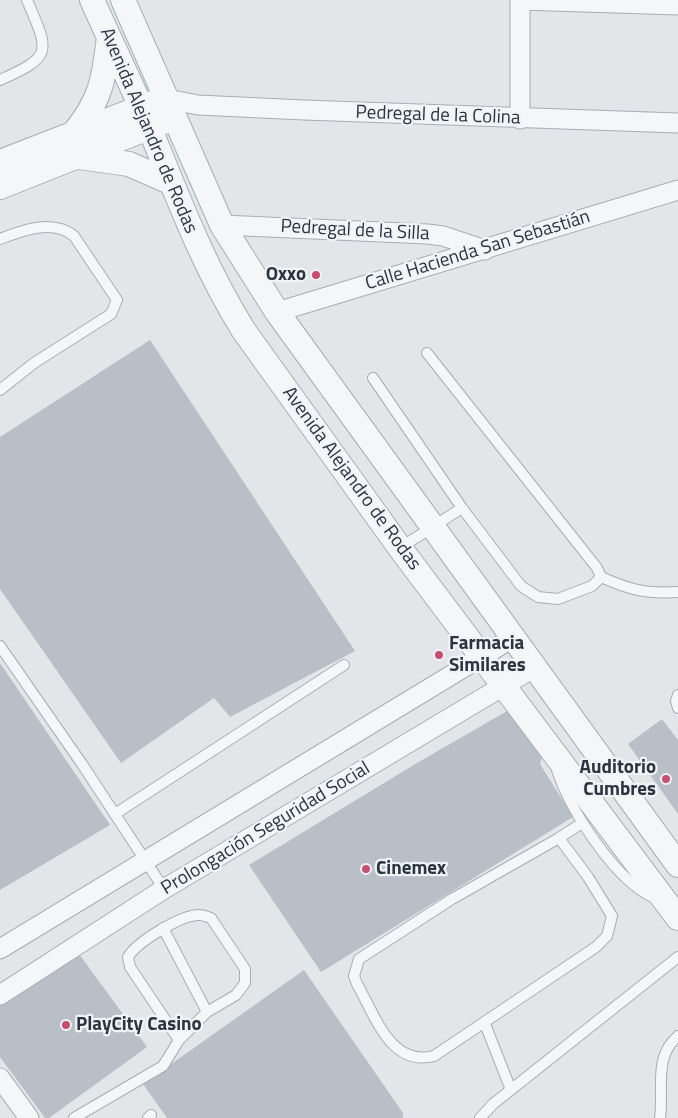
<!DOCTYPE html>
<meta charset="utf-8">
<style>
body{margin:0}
canvas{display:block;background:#e2e6e9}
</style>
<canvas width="678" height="1118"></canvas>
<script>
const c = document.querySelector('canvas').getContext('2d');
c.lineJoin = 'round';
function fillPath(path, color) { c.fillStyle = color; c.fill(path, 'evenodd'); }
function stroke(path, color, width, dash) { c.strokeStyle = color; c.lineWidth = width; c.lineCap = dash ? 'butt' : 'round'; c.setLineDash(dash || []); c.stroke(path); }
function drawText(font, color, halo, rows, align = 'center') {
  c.font = font + ' "Titillium Web",sans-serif'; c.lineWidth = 4.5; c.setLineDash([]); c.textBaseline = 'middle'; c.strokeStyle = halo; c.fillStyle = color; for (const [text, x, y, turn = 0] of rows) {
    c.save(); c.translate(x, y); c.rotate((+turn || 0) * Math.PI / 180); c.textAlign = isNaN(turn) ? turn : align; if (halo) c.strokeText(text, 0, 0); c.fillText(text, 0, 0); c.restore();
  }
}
fillPath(new Path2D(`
 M150,340L355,651L230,717L214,698L121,763L0,589V437Z
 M0,663L110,825L0,890Z
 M514,707L544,751L540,764L573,817L321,972L249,865L417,763Z
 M662,719L678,740V814L628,744Z
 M79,954L147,1047L49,1118H45L0,1057V1003Z
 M304,970L403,1113V1118H167L143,1084Z`), '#b9bfc6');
const service = new Path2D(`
 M0,80C54,56 49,52 27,0
 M0,239C23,230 53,219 74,236L117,300L111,314L34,363L0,390
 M373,378L462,508L521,586L538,597L558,599L592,586L601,577L597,568L427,353
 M400,548L462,508
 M601,577C630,590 646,594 678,592
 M0,646L82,764L164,889
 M678,695L676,701L678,708
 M557,770C570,810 616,882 655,898
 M115,814L344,665
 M559,838L588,877L612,916L607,936L596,947L434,1056C390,1067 375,1015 357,984L354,976L359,959L452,899Z
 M559,838L582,823
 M163,928L207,1012
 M485,1024L511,1090
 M74,1118L163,1066L179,1040L207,1012L236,995L245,983V969L211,918C208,917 203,915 200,915C182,914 137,942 128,957L130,967L179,1040
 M148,1118L151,1115
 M480,1118L493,1104L678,957
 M660,1118C664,1089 653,1057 678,1036`);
const minor = new Path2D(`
 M520,0V119
 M521,0L678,5
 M167,99L198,105L304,110L678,123
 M222,225L427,234L443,236L485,250
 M277,312L678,190
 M0,949L514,637
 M0,995L164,889L535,667
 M0,1078L29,1118`);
const tertiary = new Path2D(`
 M92,0C108,36 125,71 141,107C173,184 200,261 244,331L400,548L678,918
 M123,0L222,225L277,312L678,865
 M74,133C101,100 104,79 109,37
 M79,157L129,164L170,182
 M0,162L155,102
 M0,187L163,122`);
stroke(service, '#a7adb3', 12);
stroke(minor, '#a7adb3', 21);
stroke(tertiary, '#a7adb3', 26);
stroke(service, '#f4f6f8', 10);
stroke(minor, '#f4f6f8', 19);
stroke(tertiary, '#f4f6f8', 24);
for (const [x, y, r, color] of [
 [316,275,5,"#c6506f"],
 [439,655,5,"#c6506f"],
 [666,779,5,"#c6506f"],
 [366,869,5,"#c6506f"],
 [66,1025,5,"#c6506f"]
]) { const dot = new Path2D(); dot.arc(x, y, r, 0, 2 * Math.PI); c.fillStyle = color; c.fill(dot); stroke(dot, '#f1f4f7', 2); }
drawText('19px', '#2b3540', '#f1f4f7', [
 ["Pedregal de la Colina",438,116,2],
 ["Avenida Alejandro de Rodas",148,131,67],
 ["Pedregal de la Silla",355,231,3],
 ["Calle Hacienda San Sebastián",478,251,-17],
 ["Avenida Alejandro de Rodas",351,479,54],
 ["Prolongación Seguridad Social",266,829,-31]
]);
drawText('bold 19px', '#2b3540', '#f1f4f7', [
 ["Oxxo",306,275,"right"],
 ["Farmacia",449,644],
 ["Similares",449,666],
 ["Auditorio",656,768,"right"],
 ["Cumbres",656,790,"right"],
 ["Cinemex",376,869],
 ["PlayCity Casino",76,1025]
], 'left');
</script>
